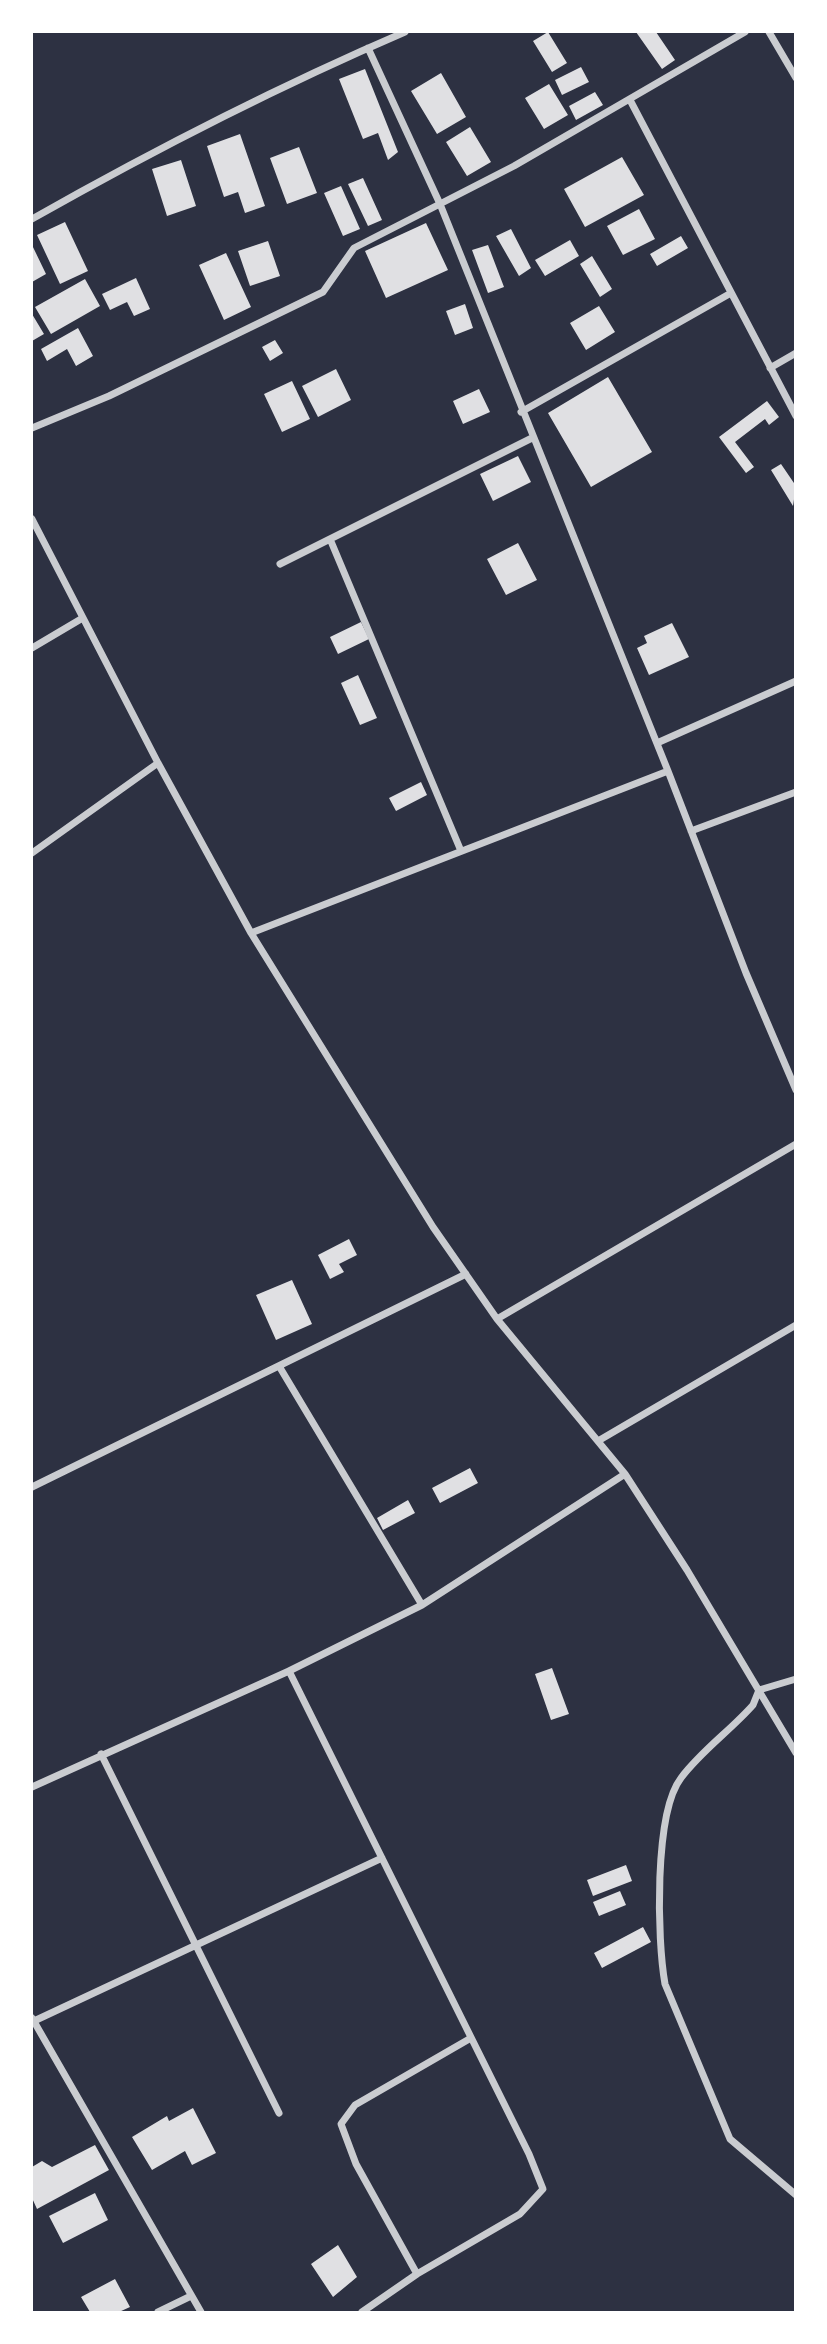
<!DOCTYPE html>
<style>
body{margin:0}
#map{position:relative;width:827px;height:2344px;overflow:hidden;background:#2d3142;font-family:Overpass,sans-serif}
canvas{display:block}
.frame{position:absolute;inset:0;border:33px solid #fff;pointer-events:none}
</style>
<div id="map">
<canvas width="827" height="2344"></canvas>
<div class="frame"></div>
</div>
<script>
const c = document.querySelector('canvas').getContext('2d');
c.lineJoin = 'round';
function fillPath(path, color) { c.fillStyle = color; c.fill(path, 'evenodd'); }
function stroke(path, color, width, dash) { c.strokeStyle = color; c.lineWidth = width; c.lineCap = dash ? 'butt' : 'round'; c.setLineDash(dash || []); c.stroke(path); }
fillPath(new Path2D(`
 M548,32L567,63L552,72L533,41Z
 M636,32H656L675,60L662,69Z
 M581,67L589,82L562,95L555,80Z
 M365,69L398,152L388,160L378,133L363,139L339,79Z
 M441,73L466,117L437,134L411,91Z
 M549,84L568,115L544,129L525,98Z
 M595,92L603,105L576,120L569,106Z
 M470,127L491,162L467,176L446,142Z
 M240,134L265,206L245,213L238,192L224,197L207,146Z
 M299,147L317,193L287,204L270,158Z
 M622,157L644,195L585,227L564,189Z
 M181,160L196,206L167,216L152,169Z
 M363,178L382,220L368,226L348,184Z
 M341,186L360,229L343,236L324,193Z
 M639,209L655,239L623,255L607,226Z
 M65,222L88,271L60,284L37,235Z
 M426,223L448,270L386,298L365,251Z
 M511,229L531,268L519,276L496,236Z
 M681,236L688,248L657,266L650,254Z
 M570,240L579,256L545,276L535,260Z
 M268,241L280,276L250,286L238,251Z
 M32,245L46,274L32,282Z
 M488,245L504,287L488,293L472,250Z
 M226,253L251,307L224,320L199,265Z
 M592,256L612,289L600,297L580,264Z
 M136,278L150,309L134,316L127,302L110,310L102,294Z
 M85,279L100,306L51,334L35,307Z
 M465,304L473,328L455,335L446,311Z
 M599,306L615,332L586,350L570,323Z
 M32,314L44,334L32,341Z
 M78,328L93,356L76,366L67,349L47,361L41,349Z
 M275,340L283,353L270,361L262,347Z
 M336,369L351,400L318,417L302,386Z
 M608,377L652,452L591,487L548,413Z
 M292,381L310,419L282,432L264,394Z
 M479,389L490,412L463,424L453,401Z
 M767,401L779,417L769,425L765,419L735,442L754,467L746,473L719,437Z
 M518,456L531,482L493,501L480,474Z
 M781,464L796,486L793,506L771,470Z
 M518,543L537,580L506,595L487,559Z
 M361,622L369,639L338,654L330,637Z
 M672,623L689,657L649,675L637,648L647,643L644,636Z
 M358,675L377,718L360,725L341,683Z
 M421,782L427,795L396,811L389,798Z
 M349,1239L357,1255L339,1264L344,1272L330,1279L318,1255Z
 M292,1280L312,1324L276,1340L256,1295Z
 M470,1468L478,1483L440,1503L432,1488Z
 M408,1500L415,1513L383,1530L377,1518Z
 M552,1668L569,1714L551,1720L535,1674Z
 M626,1865L632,1881L593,1896L587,1880Z
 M620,1891L626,1905L599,1916L593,1902Z
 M643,1927L651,1942L602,1968L594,1953Z
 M193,2108L216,2153L192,2165L185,2151L152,2170L132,2137L167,2116L169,2121Z
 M95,2145L109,2170L37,2209L32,2198V2167L42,2161L52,2167Z
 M95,2193L108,2220L63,2243L49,2216Z
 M338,2245L357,2277L333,2297L311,2264Z
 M115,2279L130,2307L119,2312H90L81,2297Z`), '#e0e0e3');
stroke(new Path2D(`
 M769,32L796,78
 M368,48L440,204L668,771L746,973L796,1090
 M630,100L796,416
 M32,219C154,150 277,87 405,32
 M770,368L796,353
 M521,412L731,293
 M32,428L109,396L323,292L354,248L514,166L745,32
 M32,519L158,763L251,933L433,1227L497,1319L625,1474L687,1570L796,1753
 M330,539L461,851
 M280,564L532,438
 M32,648L81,619
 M657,743L796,681
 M691,831L796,792
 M32,853L158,763
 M251,933L668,771
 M497,1319L796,1144
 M279,1366L422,1605
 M598,1441L796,1325
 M32,1487L466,1274
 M289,1671L529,2154L543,2189L520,2214L417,2274L362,2312
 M796,1679L759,1690L753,1705C731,1730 701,1751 681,1778C654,1813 657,1940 665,1984L730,2139L796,2195
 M101,1754L279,2113
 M32,1787L289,1671L422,1605L625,1474
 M32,2018L201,2312
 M34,2021L382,1858
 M417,2274L356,2164L341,2124L355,2105L471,2038
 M158,2312L191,2296`), '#caccd0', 7);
</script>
